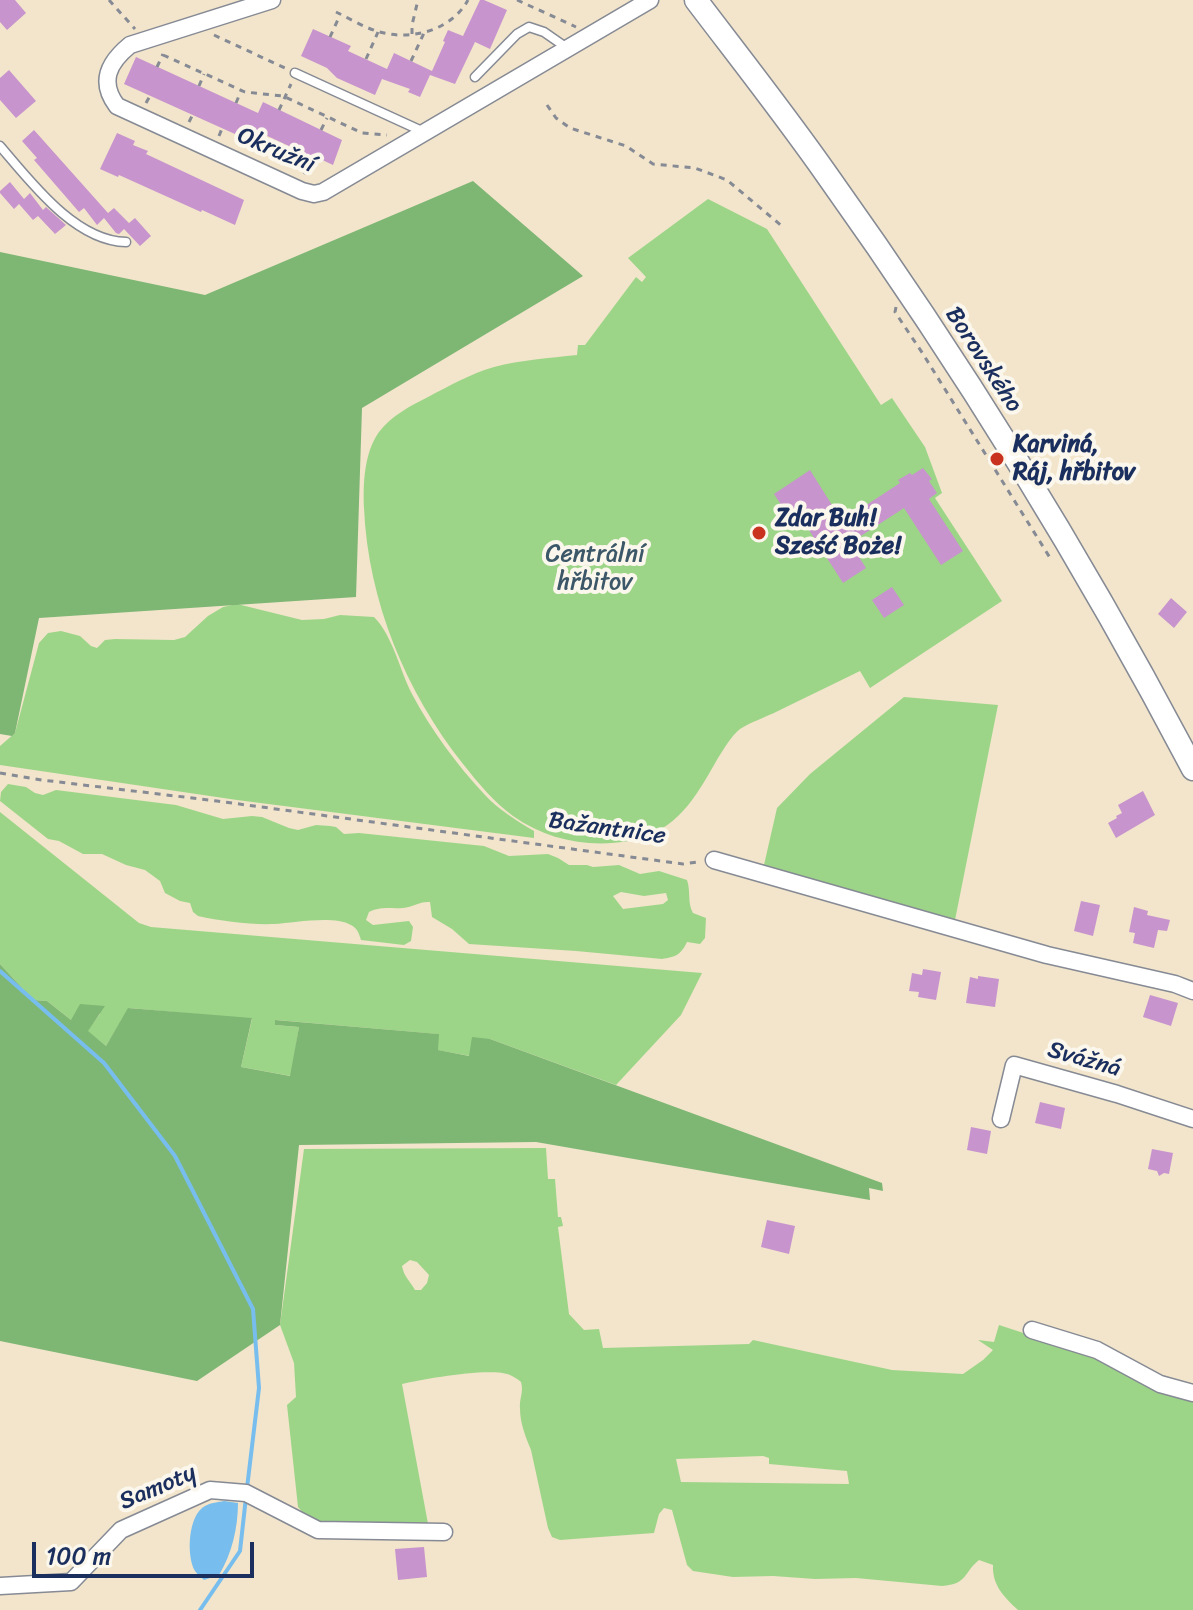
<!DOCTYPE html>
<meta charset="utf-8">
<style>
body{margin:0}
#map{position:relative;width:1193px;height:1610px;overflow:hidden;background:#f2e5cb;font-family:Sriracha,sans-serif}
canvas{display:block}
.scale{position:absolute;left:32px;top:1542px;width:222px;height:36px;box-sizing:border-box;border:4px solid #1b2f5e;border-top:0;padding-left:10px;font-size:24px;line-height:28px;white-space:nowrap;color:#1b2f5e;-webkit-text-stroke:6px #fbf7ec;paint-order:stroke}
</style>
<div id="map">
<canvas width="1193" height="1610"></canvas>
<div class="scale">100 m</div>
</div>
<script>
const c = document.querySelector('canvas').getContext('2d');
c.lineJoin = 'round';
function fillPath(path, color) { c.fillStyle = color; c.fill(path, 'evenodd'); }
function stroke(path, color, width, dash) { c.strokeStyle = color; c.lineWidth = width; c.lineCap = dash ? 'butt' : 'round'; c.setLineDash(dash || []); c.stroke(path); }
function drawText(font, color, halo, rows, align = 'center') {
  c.font = font + ' Sriracha,sans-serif'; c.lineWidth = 8; c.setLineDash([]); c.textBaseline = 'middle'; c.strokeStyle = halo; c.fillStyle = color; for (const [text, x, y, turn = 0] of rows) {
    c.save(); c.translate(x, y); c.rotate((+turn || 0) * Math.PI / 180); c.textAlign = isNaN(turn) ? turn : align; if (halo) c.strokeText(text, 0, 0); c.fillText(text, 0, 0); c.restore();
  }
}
fillPath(new Path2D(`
 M708,199L767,229L881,405L892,398L925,447L942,493L935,498L1002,601L870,688L860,671C833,684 805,698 778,711C766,717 751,722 740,729C731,736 724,749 718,758C695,798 678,831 629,841C588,848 547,840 513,816C494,802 478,783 463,764C406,692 368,601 364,508C363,484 364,453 379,432C391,416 410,406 428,397C449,386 470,374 494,367C521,360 549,358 577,355L578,345H585L636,277L642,282L646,277L628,258Z
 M237,604L302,620L324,619L340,615L374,617C393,636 400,671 412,694C431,730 457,765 485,795C498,809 517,821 534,831V838L237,800L0,765V746L15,733L39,643L48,633L61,631L80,636L91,646L97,648L105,640L115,639L174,640L185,637L208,616L223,607Z
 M904,697L998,705L955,920L764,865L777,808L810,774Z
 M8,784L26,787L35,793L43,795L56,790L176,805L223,819L252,816L262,817L289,828L298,830L316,825L330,826L336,827L344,834L359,833L484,846L509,856L548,854L558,858L569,865H587L593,867L619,865L640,874L659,871L687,880C691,891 687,902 693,913L706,918L705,938L700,944L687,942C681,955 675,957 662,959L576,951L469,944L452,929L432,917L430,902C420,901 413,907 403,908C390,909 382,906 369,912L366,920L373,925L409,921L413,927L411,941L404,945L361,940C359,933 357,928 351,925C333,915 294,923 274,924C251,925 221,921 198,916L193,912L190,903L180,901L165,893L160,881L145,870L126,865L102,854H83L59,841L48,839L0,801L1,792ZM621,892L644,896L666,893L668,900L663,904L623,909L613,896Z
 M0,812L139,923L151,927L702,973L681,1015L616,1085L490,1039L470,1056L437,1050L438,1034L276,1020L275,1025L299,1027L291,1076L241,1067L252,1019L129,1008L106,1046L87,1031L100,1014L71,1020L47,1001L33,1000L0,964Z
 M546,1148L548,1179H555L558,1217H561L563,1226L558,1227L569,1314L584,1330L599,1329L603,1348L749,1344L753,1340L892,1370L963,1374L983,1360L993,1350L978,1340L994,1342L999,1325L1109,1361L1193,1397V1610H1018C1004,1597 992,1585 993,1565L979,1560C963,1573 968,1584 942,1586L856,1578L815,1579L773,1576L733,1577L693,1571L687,1565L672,1510L664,1508L659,1514L654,1533L560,1540L552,1537L548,1528L531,1450C526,1438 520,1423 520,1409C519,1398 524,1393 521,1382C518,1379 514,1377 510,1375C490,1367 425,1379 402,1384L429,1529L315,1526L298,1507L287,1405L296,1397L294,1363L280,1325L304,1149ZM410,1260L417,1262L429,1275L427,1283L421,1290H415C410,1281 404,1277 402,1266ZM763,1456L769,1458V1464L847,1471L849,1484L681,1482L676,1459Z`), '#9dd588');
fillPath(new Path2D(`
 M473,181L583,276L362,408L356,597L39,618L15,733L12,736L0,734V252L205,295Z
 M0,964L33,1000L47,1001L71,1020L80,1004L105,1006L88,1031L106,1046L128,1008L252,1018L241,1067L290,1076L299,1027L275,1025V1020L439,1034L438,1050L469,1056L472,1037L490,1039L882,1183L883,1191L869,1188L870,1200L536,1142L299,1145L280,1325L197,1381L0,1341Z`), '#7eb674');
fillPath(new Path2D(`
 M224,1501L238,1503C238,1527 232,1554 219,1575L204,1580C201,1577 198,1575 195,1571C186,1556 188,1515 205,1506C210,1503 219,1502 224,1501Z`), '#77beee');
stroke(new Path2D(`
 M0,971L104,1063L175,1156L253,1309L259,1388L247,1488
 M200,1610L240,1551L246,1497`), '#77beee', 4);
fillPath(new Path2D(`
 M0,0H15L26,13L7,30L0,22Z
 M480,0H484L507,10L490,49L475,42L455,84L430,75L420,97L408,92L410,89L382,79L375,95L337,78L327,68L301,56L313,29L351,46L348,51L387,69L394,53L432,71L445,42L443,41L448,30L463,36Z
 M136,57L258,113L263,102L342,140L333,165L316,157L315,158L250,128L246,139L124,84Z
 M9,70L36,101L16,118L0,100V78Z
 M34,130L108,213L114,208L129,223L135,218L151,236L140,246L124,229L119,234L116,233L104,218L97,225L84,208L79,212L34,160L37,158L22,141Z
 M117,133L135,141L133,145L148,151L146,154L244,200L235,225L202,210L201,212L119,175L118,177L100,169Z
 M10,182L24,199L30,193L43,210L46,207L66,225L55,234L38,216L33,220L19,204L14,209L0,193V191Z
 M923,468L932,479L929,481L937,493L929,499L963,551L941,565L904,508L850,543L866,568L843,583L805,524L797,529L774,494L810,470L842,521L900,483L898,480L910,473L912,475Z
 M892,587L904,605L884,618L872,600Z
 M1171,598L1187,612L1174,628L1158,614Z
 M1143,791L1155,815L1116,838L1108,823L1117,818L1116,816L1122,813L1118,805Z
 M1081,901L1100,905L1093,936L1074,931Z
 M1134,907L1148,911L1147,915L1170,920L1167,931L1158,930L1154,948L1133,943L1135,933L1129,932Z
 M923,969L941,972L936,1000L918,997L919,992L909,991L912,973L922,975Z
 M978,976L999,979L995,1007L966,1003L970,977L978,979Z
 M1150,995L1178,1003L1171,1026L1143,1017Z
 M1040,1102L1065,1108L1061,1129L1035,1123Z
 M971,1127L991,1131L987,1154L967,1150Z
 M1152,1149L1173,1153L1169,1174L1164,1173L1159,1176L1157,1171L1148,1169Z
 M767,1220L795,1226L789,1254L761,1247Z
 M424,1547L427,1577L398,1580L395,1549Z`), '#c894cd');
const lane = new Path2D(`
 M295,73L424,132
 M475,77L517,34L529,27L544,32L567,48
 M0,146C31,182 75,241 126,242`);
const street = new Path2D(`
 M272,0L130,45C108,63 99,82 117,106L302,191L314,194L323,192L650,0
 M714,860L1047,955L1175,984L1193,991
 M1001,1119L1014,1065L1117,1094L1193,1119
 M1032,1330L1097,1350L1160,1384L1193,1393
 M0,1586L71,1582L121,1530L210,1490L246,1493L318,1530L444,1532`);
const secondary = new Path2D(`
 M696,0C740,58 785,115 827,175C962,364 1085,563 1193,769`);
stroke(lane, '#868a94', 11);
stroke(street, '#868a94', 19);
stroke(secondary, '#868a94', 25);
stroke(new Path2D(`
 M109,0L135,29
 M517,0L576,27
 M336,12C351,19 368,30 384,33C415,40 452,29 468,0
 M412,34V25L418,0
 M214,35L287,69
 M330,37L340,15
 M163,55L245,92L283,96L362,133L387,135
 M366,59L378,32
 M411,61L424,33
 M157,67L163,54
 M199,86L204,74
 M146,103L151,94
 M236,103L241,91
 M547,105L556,118L570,128L626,146L653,164L695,168L727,180L783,227
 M279,110L291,84
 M189,122L194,112
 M321,130L327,118
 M219,136L223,126
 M257,153L265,135
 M304,174L313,157
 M896,307L895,312L923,354L1052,561
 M0,773L42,780L217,801L683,864L698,862`), '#868a94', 3, [6, 6]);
stroke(lane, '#fff', 8);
stroke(street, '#fff', 16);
stroke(secondary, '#fff', 22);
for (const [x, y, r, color] of [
 [997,459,8,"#c8321e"],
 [759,533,8,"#c8321e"]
]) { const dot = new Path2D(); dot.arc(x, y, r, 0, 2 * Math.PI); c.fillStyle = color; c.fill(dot); stroke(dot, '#fbf7ec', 3); }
drawText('24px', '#1b2f5e', '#fbf7ec', [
 ["Okružní",276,151,23],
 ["Borovského",983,360,57],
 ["Bažantnice",607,829,8],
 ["Svážná",1084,1060,16],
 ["Samoty",158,1488,-23]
]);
drawText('bold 24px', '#1b2f5e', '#fbf7ec', [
 ["Karviná,",1013,445],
 ["Ráj, hřbitov",1013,473],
 ["Zdar Buh!",775,519],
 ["Sześć Boże!",775,547]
], 'left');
drawText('24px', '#3c5868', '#fbf7ec', [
 ["Centrální",595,555],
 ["hřbitov",595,583]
]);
</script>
